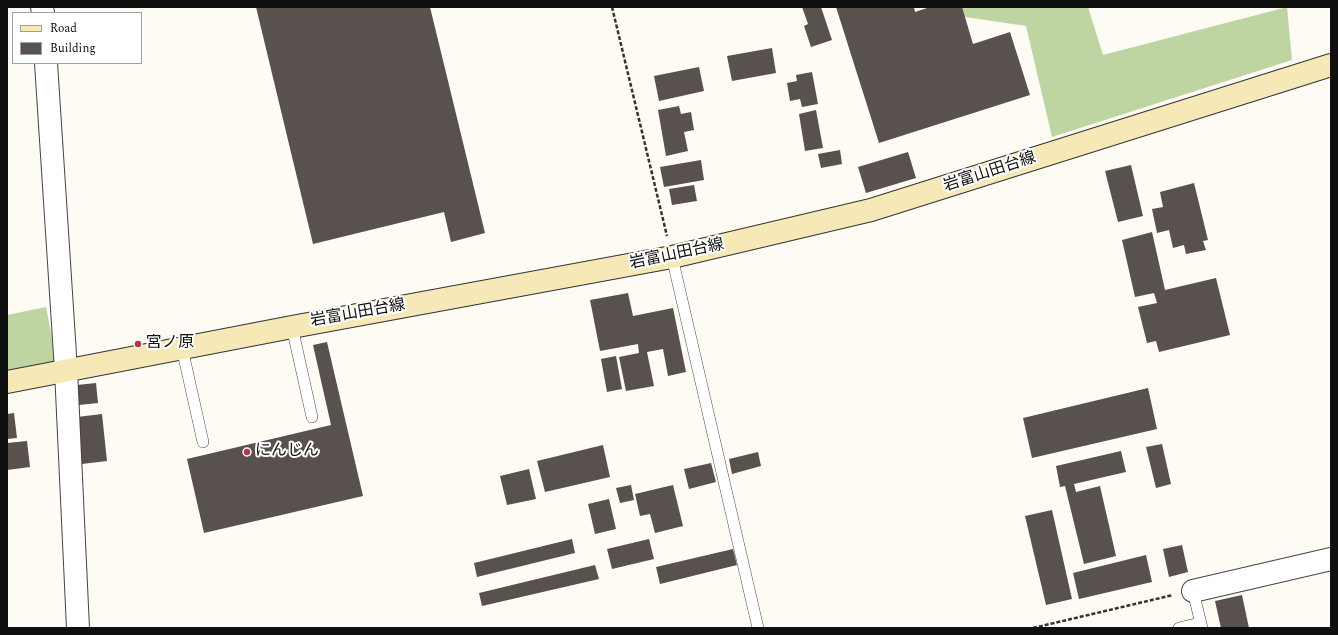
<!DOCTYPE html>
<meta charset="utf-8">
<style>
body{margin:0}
#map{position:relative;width:1338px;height:635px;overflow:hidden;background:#fefbf5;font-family:Spectral,serif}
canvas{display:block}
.frame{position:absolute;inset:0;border:8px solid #101010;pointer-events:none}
.legend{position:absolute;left:12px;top:12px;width:130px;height:52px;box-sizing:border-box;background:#fff;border:1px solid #9f9f9f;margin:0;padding:5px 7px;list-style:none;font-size:12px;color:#101010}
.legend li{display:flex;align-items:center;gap:8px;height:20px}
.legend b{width:20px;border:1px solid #9f9f9f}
</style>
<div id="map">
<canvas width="1338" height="635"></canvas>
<div class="frame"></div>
<ul class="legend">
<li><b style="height:5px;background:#f7e9b7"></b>Road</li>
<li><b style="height:11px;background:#58514e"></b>Building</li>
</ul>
</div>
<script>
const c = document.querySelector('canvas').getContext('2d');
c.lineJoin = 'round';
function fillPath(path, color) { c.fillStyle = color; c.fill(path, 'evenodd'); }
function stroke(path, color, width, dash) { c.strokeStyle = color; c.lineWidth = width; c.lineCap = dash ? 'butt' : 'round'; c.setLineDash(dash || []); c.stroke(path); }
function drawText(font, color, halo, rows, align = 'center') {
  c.font = font + ' Spectral,"Noto Sans JP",serif'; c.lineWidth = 4; c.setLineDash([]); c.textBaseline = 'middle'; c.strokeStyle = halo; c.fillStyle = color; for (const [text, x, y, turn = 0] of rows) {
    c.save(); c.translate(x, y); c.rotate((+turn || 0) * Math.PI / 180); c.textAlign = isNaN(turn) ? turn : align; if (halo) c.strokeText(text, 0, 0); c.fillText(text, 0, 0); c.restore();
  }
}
fillPath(new Path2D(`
 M942,7H1088L1103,55L1287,7L1292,60L1052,137L1026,26L952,15Z
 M46,307L57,363L7,373V315Z`), '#bed5a1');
fillPath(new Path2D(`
 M256,7H430L485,233L451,242L444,212L313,244Z
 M802,7H821L832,40L811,47L804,26L808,24Z
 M836,7H914L915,12L930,7H962L973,44L1010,32L1030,95L879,143Z
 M772,48L776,73L732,81L727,56Z
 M699,67L704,91L659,101L654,76Z
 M812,72L818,104L802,107L800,99L790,101L787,83L797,81L796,75Z
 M679,106L681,114L691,112L694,130L684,132L688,151L666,156L658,110Z
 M816,110L823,148L805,151L799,114Z
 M840,150L842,164L821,168L818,154Z
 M908,152L916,178L866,193L858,167Z
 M701,160L704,180L664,187L660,167Z
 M1131,165L1143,216L1118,222L1105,171Z
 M1194,183L1208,240L1203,241L1206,250L1186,254L1184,245L1173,248L1169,230L1157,233L1152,209L1163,207L1160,192Z
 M694,185L697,201L672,205L669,189Z
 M1152,232L1165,290L1216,278L1230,335L1159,352L1156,341L1147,343L1138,307L1157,303L1154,293L1135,297L1122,240Z
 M628,293L633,316L673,308L686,372L668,376L663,349L647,352L654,386L626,391L619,357L639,353L638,344L600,351L590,300Z
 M327,342L363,496L204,533L187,459L331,425L313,345Z
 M616,356L622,389L607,392L601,359Z
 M96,383L98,403L79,405L77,385Z
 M1148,388L1157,429L1032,458L1023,418Z
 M14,413L17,438L7,439V414Z
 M102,414L107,461L82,464L77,417Z
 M27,441L30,467L7,470V443Z
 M1162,444L1171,484L1156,488L1146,447Z
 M603,445L610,477L545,492L537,461Z
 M1121,451L1126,472L1074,484L1076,492L1100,486L1116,556L1084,564L1065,486L1060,487L1056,466Z
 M758,452L761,466L732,474L729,459Z
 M711,463L716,482L689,489L684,469Z
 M529,469L536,499L507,505L500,476Z
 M631,485L634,500L620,503L616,488Z
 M673,485L683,526L655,533L650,514L640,516L635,494Z
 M609,499L616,529L595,534L588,504Z
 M1052,510L1072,599L1046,605L1025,516Z
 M572,539L575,553L477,577L474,563Z
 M649,539L654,559L612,569L607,549Z
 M1182,545L1188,572L1169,577L1163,549Z
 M733,549L737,565L660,584L656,567Z
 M1146,555L1152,582L1079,599L1073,573Z
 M595,565L599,579L482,606L479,593Z
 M1242,595L1249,628H1221L1215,601Z`), '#58514e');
const service = new Path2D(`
 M672,257L758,628
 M292,327L312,417
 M182,348L203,442
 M1193,591L1202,628
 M1179,628L1200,623`);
const minor = new Path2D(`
 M42,7L43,13
 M46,63L66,370L78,628
 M1193,591L1331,559`);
const secondary = new Path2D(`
 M7,382L292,327L672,257L871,210L1331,65`);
stroke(service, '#434343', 12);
stroke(minor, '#434343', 24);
stroke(secondary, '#323232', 24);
stroke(new Path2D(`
 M612,7L667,236
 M1033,628L1173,595`), '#323232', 2.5, [4, 2]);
stroke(service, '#fff', 11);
stroke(minor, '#fff', 22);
stroke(secondary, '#f7e9b7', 22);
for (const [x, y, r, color] of [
 [138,344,4,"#b33649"],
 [247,452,4,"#b33649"]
]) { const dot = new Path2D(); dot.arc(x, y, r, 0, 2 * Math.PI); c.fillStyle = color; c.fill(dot); stroke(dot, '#fff', 1.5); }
drawText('16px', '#101010', '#fff', [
 ["岩富山田台線",990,173,-18],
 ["岩富山田台線",677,255,-12],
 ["岩富山田台線",358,314,-10]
]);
drawText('16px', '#101010', '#fff', [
 ["宮ノ原",146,344],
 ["にんじん",255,452]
], 'left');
</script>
